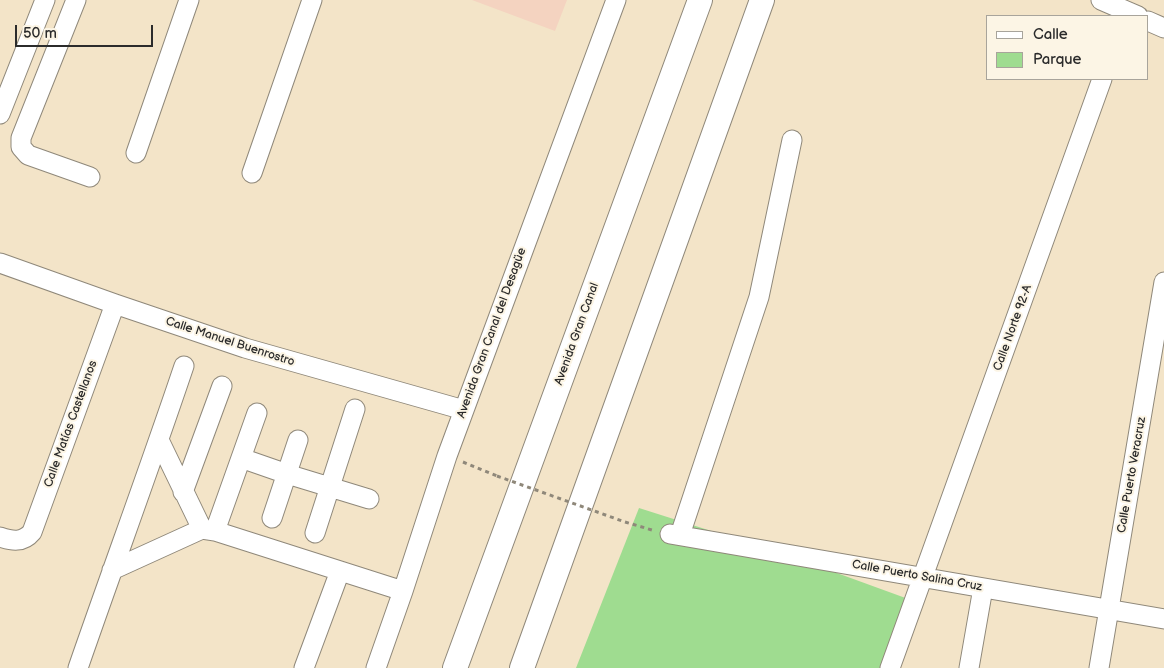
<!DOCTYPE html>
<meta charset="utf-8">
<style>
body{margin:0}
#map{position:relative;width:1164px;height:668px;overflow:hidden;background:#f3e4c8;font-family:"Balsamiq Sans",sans-serif}
canvas{display:block}
.legend{position:absolute;left:986px;top:15px;width:162px;height:65px;box-sizing:border-box;background:#fcf5e5;border:1px solid #a8a49b;margin:0;padding:6px 9px;list-style:none;font-size:15px;color:#2b2b2b}
.legend li{display:flex;align-items:center;gap:10px;height:25px}
.legend b{width:25px;border:1px solid #a8a49b}
.scale{position:absolute;left:15px;top:25px;width:138px;height:22px;box-sizing:border-box;border:2px solid #2b2b2b;border-top:0;padding-left:6px;font-size:15px;line-height:18px;white-space:nowrap;color:#2b2b2b;-webkit-text-stroke:4px #fcf5e5;paint-order:stroke}
</style>
<div id="map">
<canvas width="1164" height="668"></canvas>
<ul class="legend">
<li><b style="height:6px;background:#fff"></b>Calle</li>
<li><b style="height:14px;background:#9fdc90"></b>Parque</li>
</ul>
<div class="scale">50 m</div>
</div>
<script>
const c = document.querySelector('canvas').getContext('2d');
c.lineJoin = 'round';
function fillPath(path, color) { c.fillStyle = color; c.fill(path, 'evenodd'); }
function stroke(path, color, width, dash) { c.strokeStyle = color; c.lineWidth = width; c.lineCap = dash ? 'butt' : 'round'; c.setLineDash(dash || []); c.stroke(path); }
function drawText(font, color, halo, rows, align = 'center') {
  c.font = font + ' "Balsamiq Sans",sans-serif'; c.lineWidth = 4; c.setLineDash([]); c.textBaseline = 'middle'; c.strokeStyle = halo; c.fillStyle = color; for (const [text, x, y, turn = 0] of rows) {
    c.save(); c.translate(x, y); c.rotate((+turn || 0) * Math.PI / 180); c.textAlign = isNaN(turn) ? turn : align; if (halo) c.strokeText(text, 0, 0); c.fillText(text, 0, 0); c.restore();
  }
}
fillPath(new Path2D(`
 M472,0H567L555,31Z`), '#f4d3c0');
fillPath(new Path2D(`
 M639,508L793,557L911,600L886,668H576Z`), '#9fdc90');
const minor = new Path2D(`
 M76,0L21,138V147L28,155L90,177
 M1101,0L1138,16
 M1148,21L1164,28
 M0,114L45,0
 M136,153L189,0
 M252,173L312,0
 M0,263L115,304L245,348L464,410
 M159,440L202,529L215,531L403,591
 M241,458L287,474L369,499
 M183,492L222,386
 M272,518L298,440
 M215,531L257,413
 M315,533L355,409
 M670,534L1164,619
 M680,535L759,297L792,140
 M0,537C12,541 23,543 32,532L115,304
 M112,570L202,529
 M78,668C113,567 150,467 184,366
 M304,668L340,571
 M376,668L403,591L447,456L616,0
 M890,668L1102,79
 M969,668L983,588
 M1099,668L1164,282`);
const major = new Path2D(`
 M455,668L700,0
 M522,668L762,0`);
stroke(minor, '#8f887a', 21);
stroke(major, '#8f887a', 26);
stroke(new Path2D(`
 M463,462L497,476
 M625,522L652,530`), '#8f887a', 3, [4, 4]);
stroke(minor, '#fff', 19);
stroke(major, '#fff', 24);
stroke(new Path2D(`
 M497,476L625,522`), '#8f887a', 3, [4, 4]);
drawText('12px', '#2b2b2b', '#fcf5e5', [
 ["Calle Norte 92-A",1013,328,-70],
 ["Avenida Gran Canal del Desagüe",492,333,-70],
 ["Avenida Gran Canal",577,334,-70],
 ["Calle Manuel Buenrostro",230,342,18],
 ["Calle Matías Castellanos",71,424,-70],
 ["Calle Puerto Veracruz",1132,475,-80],
 ["Calle Puerto Salina Cruz",917,576,10]
]);
</script>
